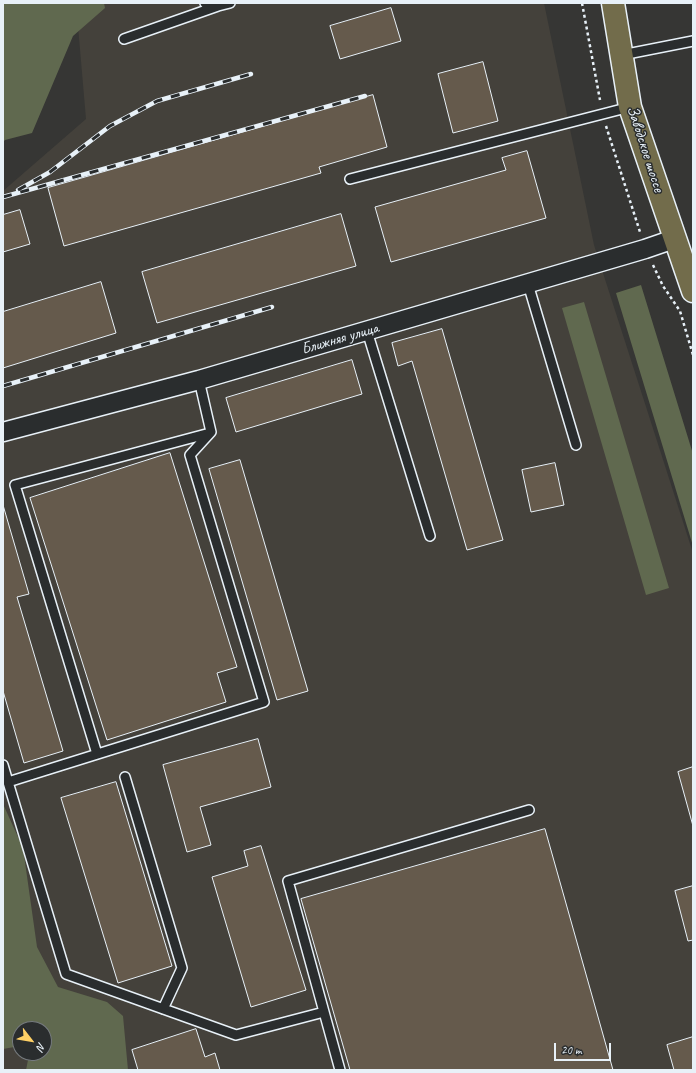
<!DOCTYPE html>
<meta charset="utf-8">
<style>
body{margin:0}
#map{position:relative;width:696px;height:1073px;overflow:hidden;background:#363634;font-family:Caveat,sans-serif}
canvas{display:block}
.frame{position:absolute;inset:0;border:4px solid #e8f1f8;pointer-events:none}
.north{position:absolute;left:12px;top:1021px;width:40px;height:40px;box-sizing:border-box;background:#2a2d2e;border:1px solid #767b7f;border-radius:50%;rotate:121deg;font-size:11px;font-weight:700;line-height:16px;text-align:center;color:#e8f1f8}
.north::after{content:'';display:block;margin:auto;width:14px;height:18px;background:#ffd166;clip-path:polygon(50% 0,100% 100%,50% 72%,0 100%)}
.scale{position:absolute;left:554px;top:1043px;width:57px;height:18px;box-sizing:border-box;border:2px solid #e8f1f8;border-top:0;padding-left:5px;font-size:12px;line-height:14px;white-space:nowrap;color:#e8f1f8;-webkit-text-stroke:3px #2a2d2e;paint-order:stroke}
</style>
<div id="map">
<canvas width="696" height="1073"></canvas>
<div class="frame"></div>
<div class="north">N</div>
<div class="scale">20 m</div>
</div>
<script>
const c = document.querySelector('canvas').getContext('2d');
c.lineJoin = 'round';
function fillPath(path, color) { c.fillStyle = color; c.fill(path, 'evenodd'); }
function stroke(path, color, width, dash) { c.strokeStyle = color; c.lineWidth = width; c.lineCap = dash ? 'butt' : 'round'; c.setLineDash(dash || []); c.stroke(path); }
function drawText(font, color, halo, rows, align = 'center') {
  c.font = font + ' Caveat,sans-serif'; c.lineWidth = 3; c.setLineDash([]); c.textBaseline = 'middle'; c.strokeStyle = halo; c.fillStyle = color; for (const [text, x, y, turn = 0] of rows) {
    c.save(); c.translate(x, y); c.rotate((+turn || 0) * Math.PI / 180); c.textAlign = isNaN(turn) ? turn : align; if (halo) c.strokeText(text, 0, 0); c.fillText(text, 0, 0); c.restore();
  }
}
fillPath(new Path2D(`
 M76,3H544L594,245L693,553V1070H3V191L86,119ZM20,1029H44V1053H20Z`), '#44413b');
fillPath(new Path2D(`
 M3,3H104L105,8L73,36L32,133L5,140L3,142Z
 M641,285L693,454V546L616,293Z
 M584,302L669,588L646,595L562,308Z
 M3,804L23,848L37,947L58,987L107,1002L123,1016L128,1070H26L29,1055L28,1053H44V1029H20V1046L3,1049Z`), '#60694f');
const building = new Path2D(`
 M391,8L401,41L340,59L330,26Z
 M483,62L498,121L453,133L438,74Z
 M373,95L387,147L319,167L321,173L64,246L48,188Z
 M527,151L546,218L391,262L375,207L506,170L502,158Z
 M20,210L30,244L3,252V215Z
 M341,214L356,266L157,323L142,272Z
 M101,282L116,333L3,368V312Z
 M442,329L503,540L467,550L412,361L398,366L392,343Z
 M352,360L362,394L236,432L226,398Z
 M170,453L237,667L217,673L226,702L107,740L30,498Z
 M240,460L308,691L277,700L209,469Z
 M555,463L564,505L531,512L522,470Z
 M3,505L29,594L17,597L63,751L24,763L3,691Z
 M258,739L271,787L200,807L211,845L187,852L163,765Z
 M693,767V826L678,772Z
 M116,782L172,966L118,983L61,798Z
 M545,829L613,1070H350L301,899Z
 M261,846L306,990L251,1007L212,877L248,866L244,851Z
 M693,886V940L688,941L675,891Z
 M196,1029L205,1057L215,1053L220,1070H138L132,1050Z
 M693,1037V1070H674L667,1045Z`);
fillPath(building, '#655a4c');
stroke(building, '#e8f1f8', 1);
const service = new Path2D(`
 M205,3L218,6L230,3
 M124,39L218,6
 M622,55L693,41
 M350,179L630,107
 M528,284L576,445
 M367,331L430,536
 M97,754L15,485L210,433
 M3,765L8,782L264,702L190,455L211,432L199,380
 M125,777L182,968L163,1009
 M8,782L66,974L236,1035L324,1012
 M340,1070L288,881L529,810`);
const minor = new Path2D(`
 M3,432L199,380L645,249L674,239`);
const primary = new Path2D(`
 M613,3L630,107L693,291`);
stroke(service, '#e8f1f8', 12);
stroke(minor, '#e8f1f8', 21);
stroke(primary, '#e8f1f8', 25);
stroke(new Path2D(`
 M582,3L600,100
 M606,126L640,232
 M653,265L663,286L680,311L693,355`), '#e8f1f8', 2.5, [3, 3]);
stroke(service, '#2a2d2e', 9);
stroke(minor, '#2a2d2e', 18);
stroke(primary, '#726c4b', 22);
const rail = new Path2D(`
 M18,190L50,172L110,126L157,101L251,74
 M3,197L365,96
 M3,386L272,307`);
stroke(rail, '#e8f1f8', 4.5);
stroke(rail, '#2a2d2e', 3, [9]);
drawText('16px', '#e8f1f8', '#2a2d2e', [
 ["Заводское шоссе",645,149,72],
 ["Ближняя улица",340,339,-16]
]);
</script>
